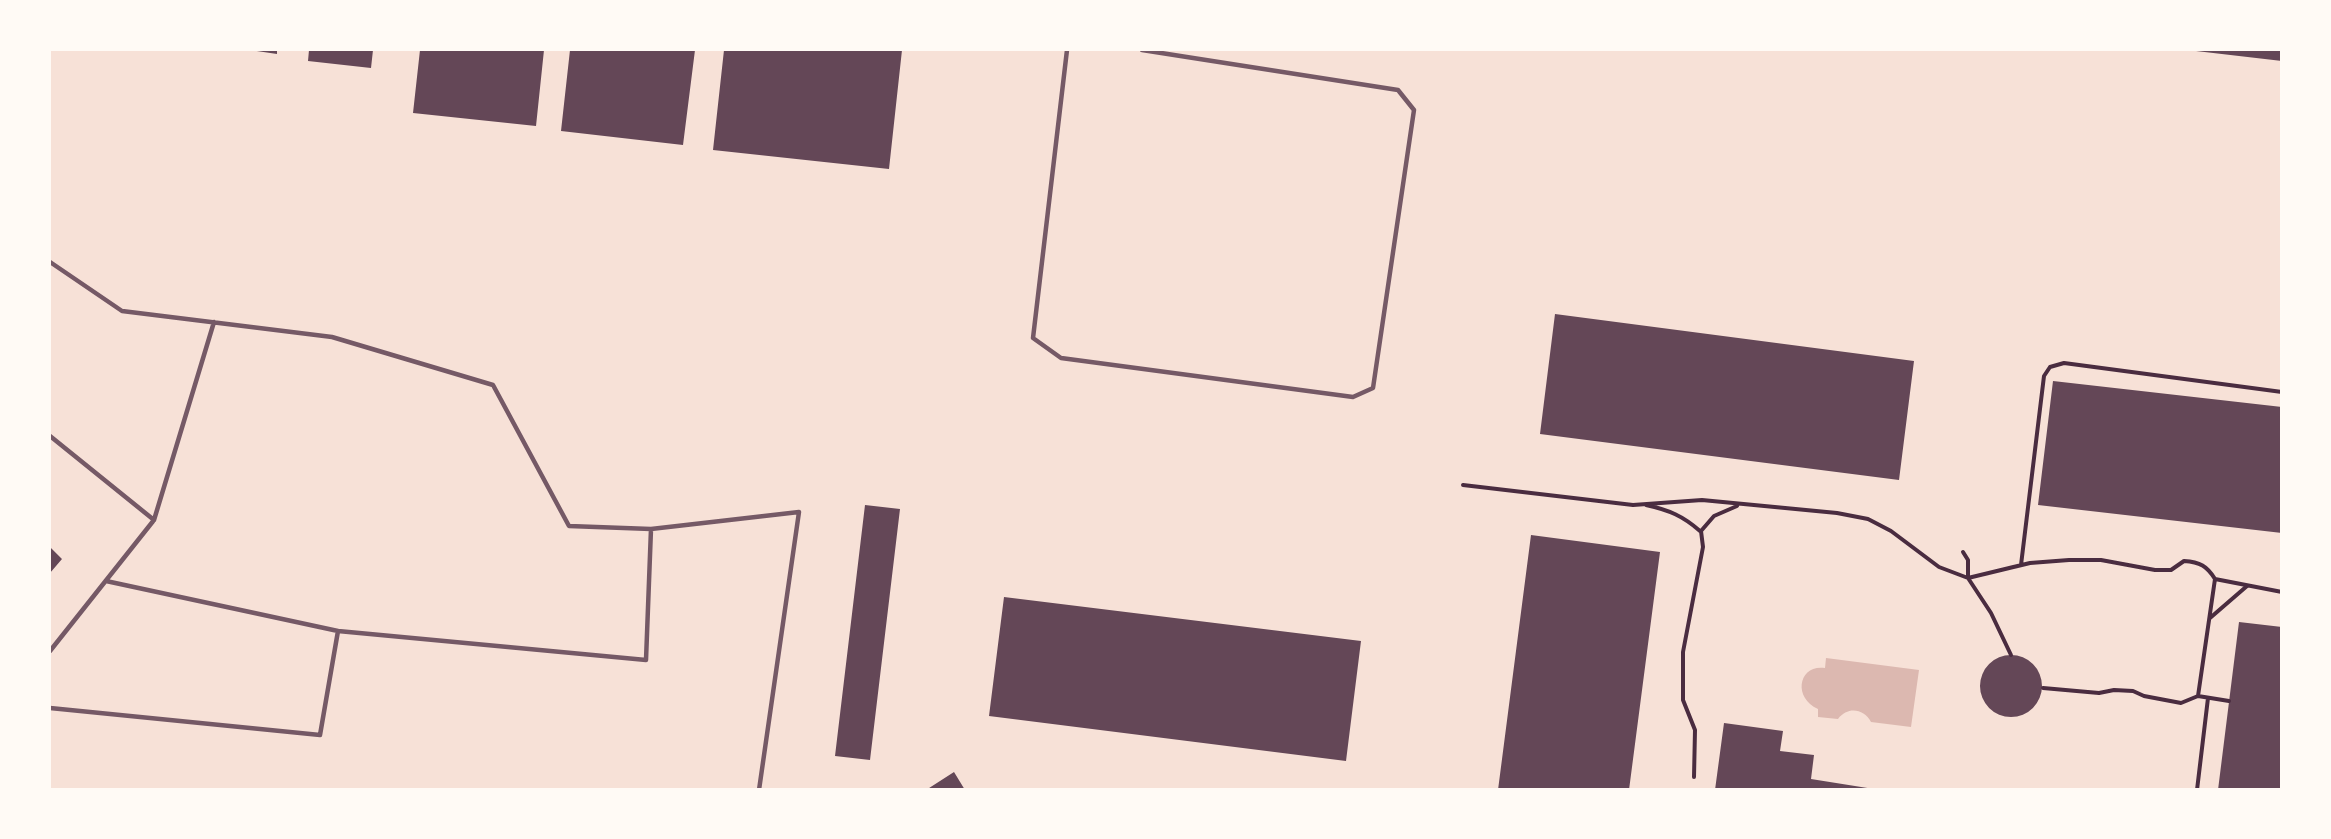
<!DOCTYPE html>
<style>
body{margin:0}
#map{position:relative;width:2331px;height:839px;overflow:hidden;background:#f7e1d7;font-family:"PT Sans",sans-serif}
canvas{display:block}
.frame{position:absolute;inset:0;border:51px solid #fffaf5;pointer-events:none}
</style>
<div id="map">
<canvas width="2331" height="839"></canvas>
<div class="frame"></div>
</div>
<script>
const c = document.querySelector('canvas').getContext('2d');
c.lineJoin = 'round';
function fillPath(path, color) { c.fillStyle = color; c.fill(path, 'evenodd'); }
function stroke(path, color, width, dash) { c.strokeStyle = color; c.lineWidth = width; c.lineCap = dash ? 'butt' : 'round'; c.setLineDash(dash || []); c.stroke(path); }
fillPath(new Path2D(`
 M1826,658L1919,670L1911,727L1871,722C1864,709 1848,706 1838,719L1818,717V709C1792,697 1799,664 1825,668Z`), '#dcb8b0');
fillPath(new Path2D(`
 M250,50H277V54Z
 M309,50H373L371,68L308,61Z
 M420,50H544L536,126L413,113Z
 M570,50H695L683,145L561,131Z
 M724,50H902L889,169L713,150Z
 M2196,50H2282V61L2196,51Z
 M1555,314L1914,361L1899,480L1540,434Z
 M2053,381L2282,407V533L2038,505Z
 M865,505L900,509L870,760L835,756Z
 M1531,535L1660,552L1629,790H1498Z
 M50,547L62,559L50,573Z
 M1004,597L1361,641L1346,761L989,716Z
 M2239,622L2282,627V790H2218Z
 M1980 686a31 31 0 1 1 62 0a31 31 0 1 1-62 0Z
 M1724,723L1783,731L1780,751L1814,755L1811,779L1880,790H1715Z
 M954,772L965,790H926Z`), '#644757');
stroke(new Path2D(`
 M1463,485L1633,505L1702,500L1837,513L1868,519L1891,531L1939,567L1968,578L2030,563L2069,560H2101L2155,570H2171L2184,561C2200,562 2207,566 2215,579L2282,592
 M1646,505C1669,510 1683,516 1700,531
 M1963,552L1968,560V578L1991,613L2011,655
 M2021,565L2044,376L2050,367L2064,363L2282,392
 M2210,618L2247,586
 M2043,688L2099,693L2114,690L2133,691L2144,696L2181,703L2198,696L2215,579
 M2198,696L2229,701
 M1694,777L1695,730L1683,700V652L1703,547L1701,531L1714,516L1737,506
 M2197,790L2208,698`), '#4a2c40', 4);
stroke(new Path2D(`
 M1067,50L1033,338L1061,358L1353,397L1373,388L1414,110L1398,90L1142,50
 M50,262L122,311L332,337L493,385L569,526L651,529L799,512L759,790
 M50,436L154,520L50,651
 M154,520L214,322
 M106,581L338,631
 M50,708L320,735L338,631L646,660L651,529`), '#755966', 4.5);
</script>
